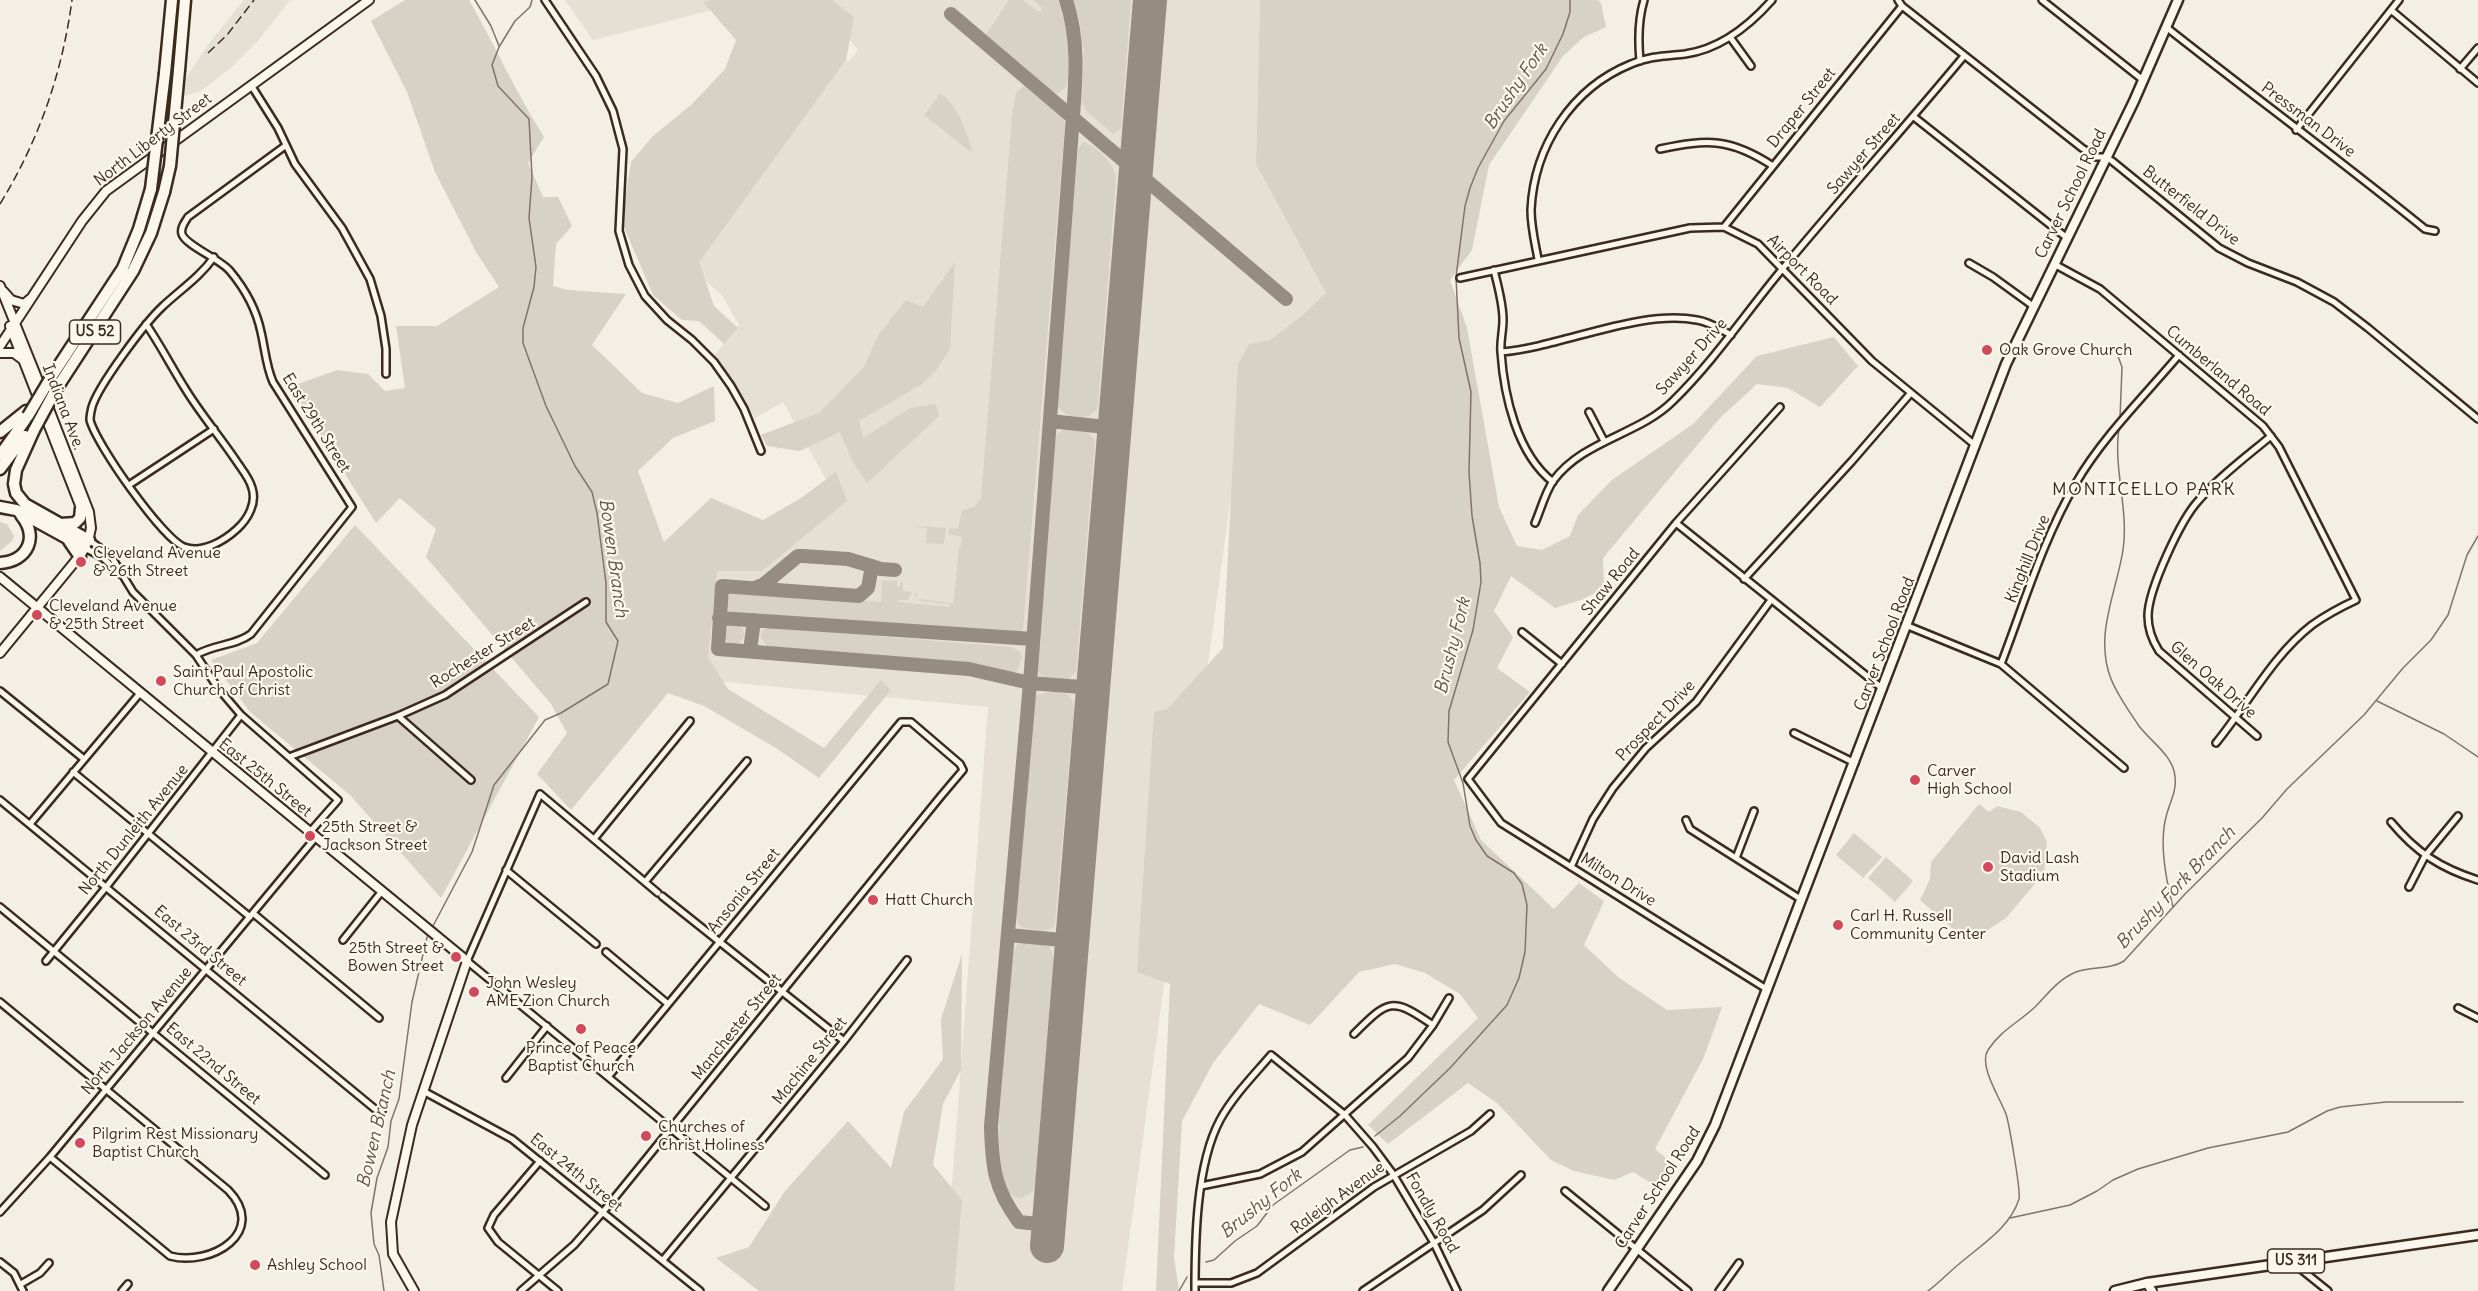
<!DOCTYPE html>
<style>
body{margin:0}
canvas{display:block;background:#f3efe4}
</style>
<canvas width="2478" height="1291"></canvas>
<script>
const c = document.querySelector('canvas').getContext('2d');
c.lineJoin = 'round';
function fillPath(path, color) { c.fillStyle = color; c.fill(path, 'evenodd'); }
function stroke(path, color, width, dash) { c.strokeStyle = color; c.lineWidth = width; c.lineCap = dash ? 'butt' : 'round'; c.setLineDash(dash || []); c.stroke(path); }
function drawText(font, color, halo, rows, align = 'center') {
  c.font = font + ' Delius,sans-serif'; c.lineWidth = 4.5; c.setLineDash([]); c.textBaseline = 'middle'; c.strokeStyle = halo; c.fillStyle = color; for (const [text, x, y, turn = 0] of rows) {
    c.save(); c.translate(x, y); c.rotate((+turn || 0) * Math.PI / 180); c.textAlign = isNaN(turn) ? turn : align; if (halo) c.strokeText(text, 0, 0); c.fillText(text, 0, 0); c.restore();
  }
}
fillPath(new Path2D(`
 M244,0H290L258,41L233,66L201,91L184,96L186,78L207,46Z
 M565,0H752L593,40Z
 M817,0H1260L1256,164L1325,218L1344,330L1246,386L1122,1291H944L988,707L694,679L719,562L829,485L783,402L755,418L715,355L739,325L722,295L699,276V262L708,245L846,60L849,61L858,50Z`), '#e5dfd4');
fillPath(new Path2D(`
 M405,0H469C495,45 516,93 544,137L528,163L543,197H558L572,226L556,244L553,286L568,290L626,294L592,345L642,393L678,403L714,386L715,421L673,438L638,471L664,542L711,498L763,520L801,498L836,472L847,501L762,571H717L708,657L728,689L824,748L881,680L891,690L819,778L776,748L704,706L668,693L571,810L537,774L567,733L551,704L426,557L436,529L400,498L376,523L290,387L337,370L368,374L385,391L405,388L396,326H437L499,287L476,252L435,172L407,92L371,21Z
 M711,0H832L854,17L846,60L699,262L714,306L738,328L724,344L699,321L682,320L653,295L624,227L625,199L631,162L652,137L692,104L725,69L736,40L703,2Z
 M1009,0H1023L1038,11H1041L1042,8L1034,0H1058C1064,20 1083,82 1058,93L1047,89L985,36Z
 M1073,0H1131L1121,129L1113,134L1087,112L1082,102L1084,51L1078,13Z
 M1260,0H1598L1601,3L1606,27L1584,37L1563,56L1489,165L1472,250L1450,280L1467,328L1499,507L1517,546L1542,550L1570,536L1578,515L1612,480L1693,424L1757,356L1834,337L1858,366L1820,407L1788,388L1757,384L1719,419L1603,558L1604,588L1581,600L1555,608L1511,576L1494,611L1513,637L1497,668L1530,692L1454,780L1481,840L1554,909L1579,883L1604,901L1584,945L1618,977L1667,1010L1722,1007L1704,1057L1655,1149L1678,1168L1663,1190L1633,1172L1614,1180L1574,1171L1551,1160L1497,1103L1468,1083L1388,1144L1368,1125L1478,1018L1460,994L1425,973L1395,964L1359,972L1310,1025L1259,1004L1213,1063L1182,1121L1174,1257L1179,1291H1156L1170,984L1137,972L1154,712L1167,709L1223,648L1238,364L1249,344L1270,340L1303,315L1326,293L1256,164Z
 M1026,84L1030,85L1061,111L1065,123L1023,629L1019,634L1007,637L732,614L727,609L725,603L730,593L738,591L881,602L882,580L897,581V586H901L900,582H903V591L912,592L908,600H899L898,602L950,607V604L920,601L916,598L915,593H917V599L952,603L954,601L959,547H961L962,537L948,534L949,528L958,529L962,510L974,507L981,498L1012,116L1016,93Z
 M940,94C955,99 970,138 972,153L924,115Z
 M1083,142C1098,147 1115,164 1116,179L1098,407C1090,423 1063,419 1057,404L1078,149Z
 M955,262L950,349L936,371L922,384L859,421L863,438L910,408L936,404L939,416L867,483L852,461L840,432L800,451L767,446L761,435L819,413L864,367L877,337L906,300L923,307Z
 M1064,429L1087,431L1095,441L1076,671L1069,679H1051L1040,675L1036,666L1054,444L1057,434Z
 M0,522L7,524L14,536L12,541L0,551Z
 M355,525L539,717L441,898L350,795L250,712L211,660L257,643Z
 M908,525L946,528L944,544L926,543L927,528Z
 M724 634a10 10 0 1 1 20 0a10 10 0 1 1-20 0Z
 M766,627L1010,647L1019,651L1022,657L1017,671L1007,674L954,661L768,647L761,638V633Z
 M1053,691C1066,693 1071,693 1074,707L1055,921L1054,927L1044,931L1020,927L1015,916L1033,701L1037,695Z
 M1979,804L1989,812L1997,806L2021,812L2040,828L2047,842L2044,873L2006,918L1983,933L1960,935L1920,900L1930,879L1931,862Z
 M1854,833L1882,857L1863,878L1836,855Z
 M1886,857L1913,881L1895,902L1868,878Z
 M1026,943L1049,946L1054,958L1035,1184L1032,1192L1021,1198C1017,1198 1012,1196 1009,1193C987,1165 1009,995 1012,953L1018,944Z
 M962,954L961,1070L943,1104L933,1165L962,1200L954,1291H759L716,1258L749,1247L785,1191L848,1121L891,1168L904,1112L943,1059L941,1019Z`), '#d8d1c6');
stroke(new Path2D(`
 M475,0L491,26L499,46
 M2115,348L2122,367L2120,418
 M2119,428C2113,469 2129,509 2123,550C2116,594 2094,635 2111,679C2118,696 2129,711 2139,726C2150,741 2174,756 2175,777C2177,791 2169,804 2166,817C2159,844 2166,880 2173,907
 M2377,701L2444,734L2478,757
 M433,926L472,852L494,785L545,720L561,713L608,684L618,641L606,622V583L597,513L592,492L575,466L546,406L523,343V328L534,287L536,267L529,218L532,177L529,119L498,86L492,65L499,47L515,21L530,7L532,0
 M1375,1136L1400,1116L1450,1068L1507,1005L1519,978L1525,952L1527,905L1522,884L1514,873L1487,856L1476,840L1470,826L1463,783L1448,742L1449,711L1473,630L1481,582L1480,563L1472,516L1469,472L1471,392L1459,338L1456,277L1465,206L1470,188L1478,168L1504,121L1546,69L1563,34L1570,12V0
 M2010,1218L2070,1205L2097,1191L2113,1180L2138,1169L2208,1148L2288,1132L2327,1111L2340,1107L2386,1102H2463
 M1206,1262L1214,1260L1235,1241L1257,1226L1273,1205L1350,1150L1363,1147
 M384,1291L379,1255L374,1244L371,1213L377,1178L388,1147L391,1121L399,1099L412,1002L427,937
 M1179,1291L1187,1277
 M1928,1291C1939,1283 1948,1273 1959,1264C1981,1245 2010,1228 2019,1199C2021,1192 2009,1123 2006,1114C2000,1098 1978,1065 1988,1050C2000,1031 2019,1022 2035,1007C2048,994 2057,980 2076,972C2092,966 2110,970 2124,961L2185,894L2262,818L2287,789L2364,715L2403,668L2431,640L2448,615L2467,555L2478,536`), '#817468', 1.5);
stroke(new Path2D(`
 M951,14L1286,299
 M1050,421L1115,428
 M872,566L868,588L859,596L722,586L718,649L969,669L1030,683L1094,688
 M757,587L763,585L798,556H803L848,559L881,569L895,570
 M719,618L1033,639
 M750,651L754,620
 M1008,935L1073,941
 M1049,1225L1019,1222C994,1189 992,1166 991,1126L1030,683L1073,116C1076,76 1079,39 1066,0`), '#978c81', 14);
stroke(new Path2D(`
 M1047,1246L1150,0`), '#978c81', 34);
const street = new Path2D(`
 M545,0L596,76L613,111L623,149L619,231L629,265L645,296L667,320L692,340L714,362L731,386L744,409L761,451
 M1898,0L1902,6L2082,148L2096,157H2106L2112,161L2219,248L2248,263L2297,282L2334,302L2368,328L2478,419
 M2042,0L2143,80
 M2391,10L2478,83
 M2166,27C2252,95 2340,160 2425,229L2435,231
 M1730,37L1751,66
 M1640,61C1638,40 1638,20 1644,0
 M2460,69L2478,48
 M251,85L278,128L295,164L342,228L370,279L381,316L386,349V374
 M1914,117L2067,238
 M2296,130L2399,0
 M1660,149C1708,139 1730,138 1773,166
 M1724,227L1902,6
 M1538,259C1535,243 1531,227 1531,210C1534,146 1572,88 1631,64C1649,56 1666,56 1685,54C1721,49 1749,26 1772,0
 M1969,263L1993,277L2033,306
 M2054,264L2100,289L2263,426L2279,447L2356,600C2341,607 2326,615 2312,625C2272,656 2248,704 2216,743
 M1494,270C1498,287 1503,303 1503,320C1503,331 1500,342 1501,352C1504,396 1517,454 1553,482
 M1460,278L1690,228L1724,227L1758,244L1872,361L1975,445
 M146,324C161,346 172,368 186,390C202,416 222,439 239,465C244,472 250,480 252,488C257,503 248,519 237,529C224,541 202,554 184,547C162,538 96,444 90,420C90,417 91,411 92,407C98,386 145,323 162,307C180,290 200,277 214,257
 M1501,352C1562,347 1638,309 1697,320C1710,322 1720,329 1731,335
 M1589,412L1604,441
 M129,485L214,429
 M1535,523C1541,509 1545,493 1553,481C1583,440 1639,435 1673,401C1715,360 1747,311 1784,267C1843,196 1905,127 1964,56
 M1676,523L1883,689
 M89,540L111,556L133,592L196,655L218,688L241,715L338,800L310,832
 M85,548L102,557L120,574
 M1744,579L1852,461L1910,394
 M1908,626L2001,664L2124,768
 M1522,632L1562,664
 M196,655C214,644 235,646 251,634L352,507L273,382C266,366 265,349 261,332C256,308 245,289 230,271C220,259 185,245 182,234C180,228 185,222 188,217L285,146
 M2001,664C2024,604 2043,539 2076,483C2101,439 2146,394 2179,355
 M0,691L84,759
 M398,716L471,780
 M1794,733L1855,763
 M2257,736L2159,651C2152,640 2148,629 2148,616C2148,590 2181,519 2199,500C2220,476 2247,456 2271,436
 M289,757L398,716L445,695L586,602
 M73,772L250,917
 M0,800L375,1109L382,1111
 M1686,820L1690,829L1802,900
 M2391,822C2416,852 2440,868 2478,880
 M30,824L141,692
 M594,839L690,721
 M1736,858L1754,811
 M1571,867L1593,819L1613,788L1646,748L1696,702L1771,600
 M506,870L596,944
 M645,882L747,761
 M2409,887L2425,856L2458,816
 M658,893L540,794L467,961L765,1206
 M662,896L844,1041
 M0,907L325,1175
 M254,914L379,1018
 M343,940L382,891
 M606,952L668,1004
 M46,961L107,886L241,715
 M1768,990L1501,823L1468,779L1676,523L1780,407
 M0,1002L228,1190C269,1232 211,1267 170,1256L50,1157
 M2458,1008L2478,1018
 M1354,1034C1389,999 1392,997 1433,1025
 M506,1078L547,1026
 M425,1092L512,1139L700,1291
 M540,1161L494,1215L488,1228L498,1242L558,1291
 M1201,1186L1260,1174L1302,1152L1408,1058L1433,1025L1449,998
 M1565,1191L1688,1291
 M0,1212L50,1157L316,837
 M663,1260L844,1041L907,960
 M0,1262L14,1273L23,1291
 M2292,1262L2328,1291
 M1195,1283H1231L1257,1273L1374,1187L1471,1131L1490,1114
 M21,1284L40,1273L49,1263
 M122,1291L128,1284
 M521,1291L574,1245L603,1212L941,796L963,770L960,764L911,722H901L608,1077
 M1195,1291C1195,1240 1196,1165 1220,1120C1233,1096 1254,1075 1271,1055L1345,1115L1373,1147L1393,1174L1434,1243L1457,1291
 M1363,1291L1483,1210L1521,1175
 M1719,1291L1739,1263`);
const secondary = new Path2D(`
 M0,286L43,393
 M3,291L11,300L24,304L30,299
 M10,326L83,513
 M0,346L82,221L106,191L369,0
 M0,353H14L22,359
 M47,404L89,512L91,528L88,542
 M0,577L467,961L412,1125L391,1222L393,1254L414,1291
 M0,653L82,553
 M2147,1283L2152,1291`);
const primary = new Path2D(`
 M1608,1291L1697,1161L1715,1125L2006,364L2134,101L2178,0
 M2115,1291L2147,1283L2478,1235`);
const highway = new Path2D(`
 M179,70L185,0
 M165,73L172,0
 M50,379L123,268L139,229L151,189
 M55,391L133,271L151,233L164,192
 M34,430L16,470L14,484L16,493L25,504L89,540
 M0,432L26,411
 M0,455L28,416
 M0,469L25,436
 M0,507L16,510L85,548
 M61,524L75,523L80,518L81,508
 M69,541L80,557
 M0,563C28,561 39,537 21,515`);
stroke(street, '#3b2a1e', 10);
stroke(secondary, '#3b2a1e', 12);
stroke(primary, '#3b2a1e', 13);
stroke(highway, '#3b2a1e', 15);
stroke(street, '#fbf7ec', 5);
stroke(secondary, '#fbf7ec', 8);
stroke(primary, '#fbf7ec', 8);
stroke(highway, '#fbf7ec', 10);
stroke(new Path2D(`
 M208,53L227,35L254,0
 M0,204C39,140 62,74 72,0`), '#3b2a1e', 1.5, [9, 4.5]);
const highwayBridge = new Path2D(`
 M151,189L165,73
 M164,192L170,166L179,70
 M28,416L50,379
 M34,430L55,391`);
stroke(highwayBridge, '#3b2a1e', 15, []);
stroke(highwayBridge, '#fbf7ec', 10);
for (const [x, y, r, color] of [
 [1987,350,6,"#d1495b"],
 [81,562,6,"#d1495b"],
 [37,615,6,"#d1495b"],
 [161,681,6,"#d1495b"],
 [1915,780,6,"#d1495b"],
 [310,836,6,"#d1495b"],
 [1988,867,6,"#d1495b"],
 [873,900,6,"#d1495b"],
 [1838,925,6,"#d1495b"],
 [456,957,6,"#d1495b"],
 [474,992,6,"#d1495b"],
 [581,1029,6,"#d1495b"],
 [646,1136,6,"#d1495b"],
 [80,1143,6,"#d1495b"],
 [255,1265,6,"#d1495b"]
]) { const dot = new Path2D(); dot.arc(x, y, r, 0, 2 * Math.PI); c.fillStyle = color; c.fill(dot); stroke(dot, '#fbf7ec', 2); }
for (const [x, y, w] of [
 [95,332,51],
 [2296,1261,57]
]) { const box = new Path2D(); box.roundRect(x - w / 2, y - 12, w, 24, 4.5); c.fillStyle = '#fbf7ec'; c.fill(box); stroke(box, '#3b2a1e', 1.5); }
drawText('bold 15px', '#3b2a1e', null, [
 ["US 52",95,332],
 ["US 311",2296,1261]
]);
drawText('16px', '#3b2a1e', '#fbf7ec', [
 ["Draper Street",1802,108,-51],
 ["Pressman Drive",2308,120,37],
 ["North Liberty Street",153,140,-37],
 ["Sawyer Street",1864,154,-49],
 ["Carver School Road",2071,194,-64],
 ["Butterfield Drive",2191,206,38],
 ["Airport Road",1802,270,45],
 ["Sawyer Drive",1692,357,-48],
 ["Cumberland Road",2218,371,40],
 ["Indiana Ave.",63,407,69],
 ["East 29th Street",316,423,58],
 ["Kinghill Drive",2028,559,-68],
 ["Shaw Road",1611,582,-51],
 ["Carver School Road",1885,644,-69],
 ["Rochester Street",483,653,-32],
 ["Glen Oak Drive",2213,680,41],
 ["Prospect Drive",1656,721,-46],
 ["East 25th Street",265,778,39],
 ["North Dunleith Avenue",134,830,-51],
 ["Milton Drive",1618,880,32],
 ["Ansonia Street",744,891,-51],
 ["East 23rd Street",200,946,40],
 ["Manchester Street",737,1027,-51],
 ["North Jackson Avenue",137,1031,-50],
 ["Machine Street",810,1061,-51],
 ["East 22nd Street",213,1064,40],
 ["East 24th Street",576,1173,39],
 ["Carver School Road",1658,1188,-57],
 ["Raleigh Avenue",1338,1198,-36],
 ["Fondly Road",1432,1213,60]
]);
drawText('16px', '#3b2a1e', '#fbf7ec', [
 ["Oak Grove Church",1999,350],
 ["Cleveland Avenue",93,553],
 ["& 26th Street",93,571],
 ["Cleveland Avenue",49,606],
 ["& 25th Street",49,624],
 ["Saint Paul Apostolic",173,672],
 ["Church of Christ",173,690],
 ["Carver",1927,771],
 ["High School",1927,789],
 ["25th Street &",322,827],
 ["Jackson Street",322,845],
 ["David Lash",2000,858],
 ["Stadium",2000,876],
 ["Hatt Church",885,900],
 ["Carl H. Russell",1850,916],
 ["Community Center",1850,934],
 ["25th Street &",444,948,"right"],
 ["Bowen Street",444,966,"right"],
 ["John Wesley",486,983],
 ["AME Zion Church",486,1001],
 ["Prince of Peace",581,1048,"center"],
 ["Baptist Church",581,1066,"center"],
 ["Churches of",658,1127],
 ["Christ Holiness",658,1145],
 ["Pilgrim Rest Missionary",92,1134],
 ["Baptist Church",92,1152],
 ["Ashley School",267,1265]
], 'left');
drawText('italic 18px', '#645549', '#fbf7ec', [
 ["Brushy Fork",1516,87,-56],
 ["Bowen Branch",613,558,82],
 ["Brushy Fork",1453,646,-76],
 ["Brushy Fork Branch",2176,888,-46],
 ["Bowen Branch",377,1129,-77],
 ["Brushy Fork",1261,1204,-39]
]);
c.letterSpacing = '1.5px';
drawText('18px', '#3b2a1e', '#fbf7ec', [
 ["MONTICELLO PARK",2144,490]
]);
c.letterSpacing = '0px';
</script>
